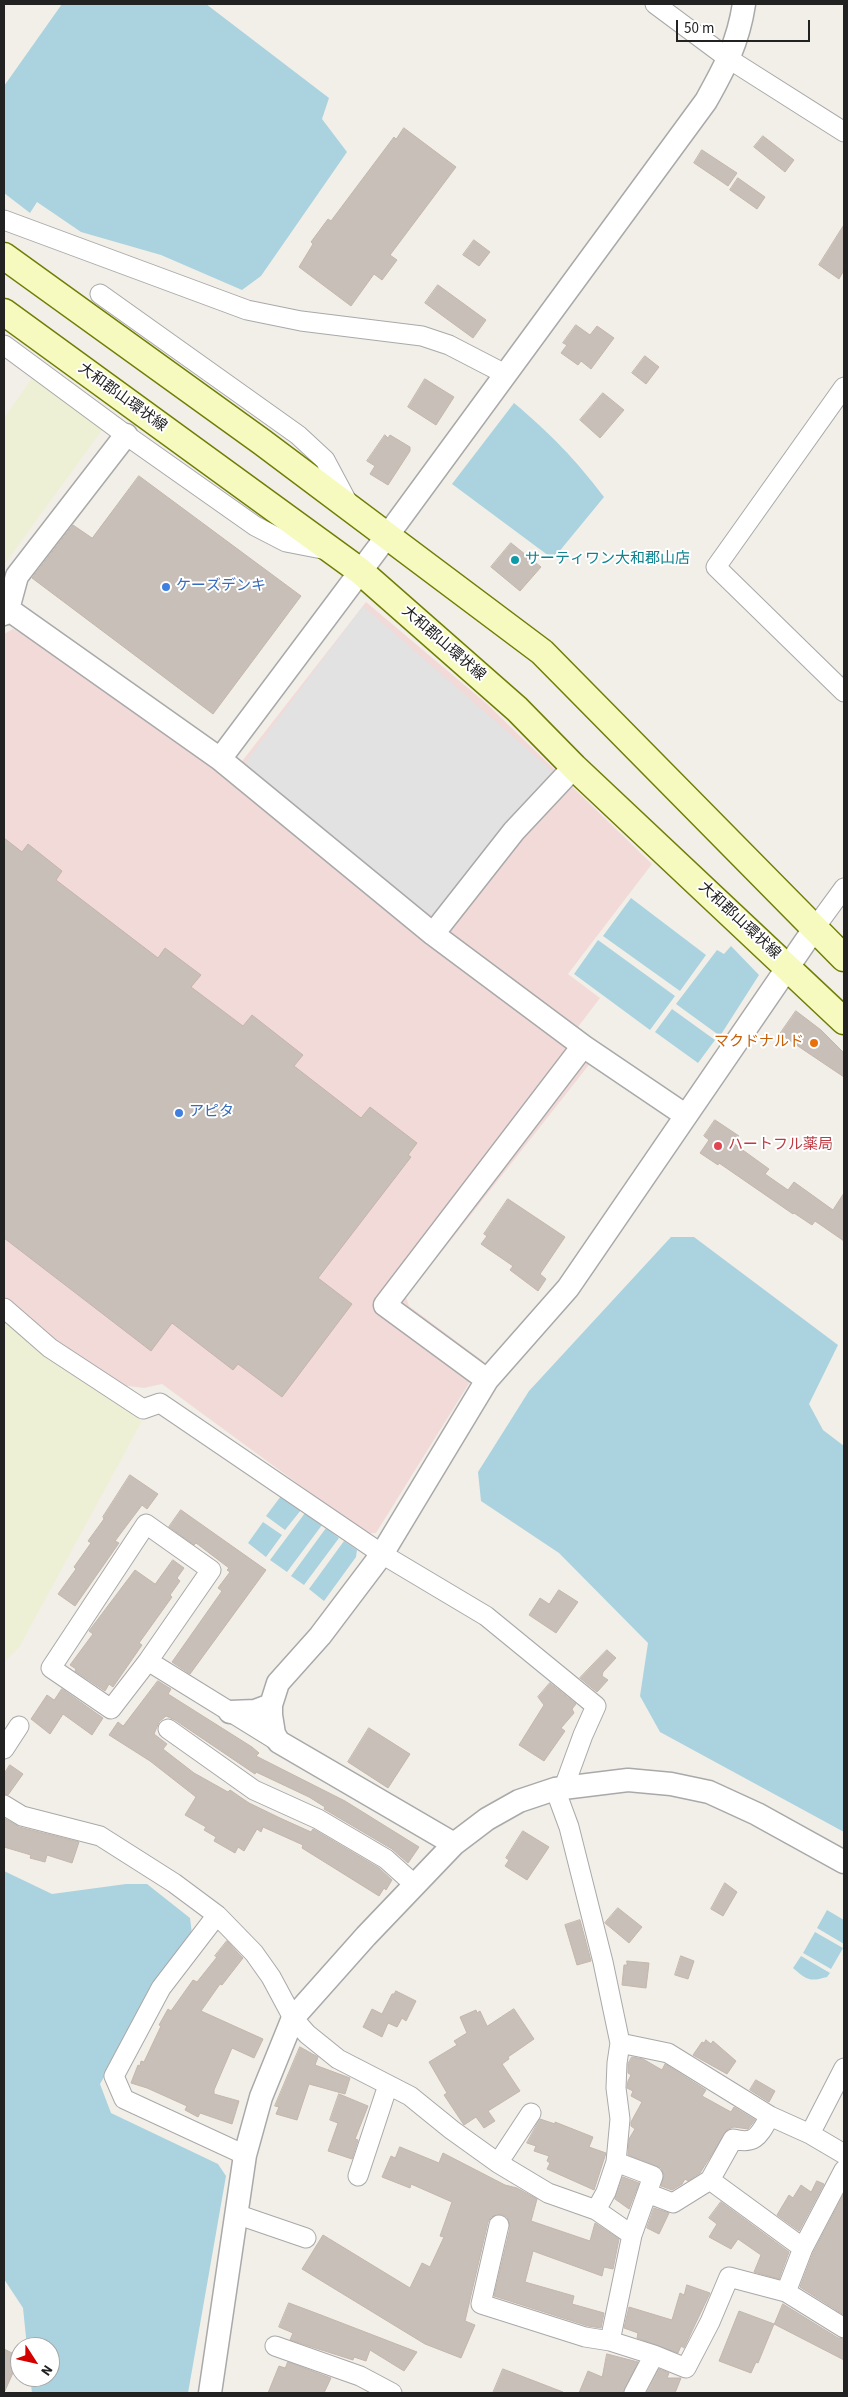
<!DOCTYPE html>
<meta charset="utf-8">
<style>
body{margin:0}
#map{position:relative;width:848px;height:2397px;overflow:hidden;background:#f2efe9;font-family:"Source Sans 3",sans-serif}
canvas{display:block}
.frame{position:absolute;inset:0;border:5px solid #222;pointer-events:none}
.north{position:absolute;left:10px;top:2337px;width:50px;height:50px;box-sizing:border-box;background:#fff;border:1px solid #a7a7a7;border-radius:50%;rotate:125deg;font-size:14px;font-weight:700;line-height:20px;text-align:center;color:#222}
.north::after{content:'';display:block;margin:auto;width:18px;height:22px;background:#d40000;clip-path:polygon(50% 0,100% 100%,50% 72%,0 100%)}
.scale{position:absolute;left:676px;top:20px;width:134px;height:22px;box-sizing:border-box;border:2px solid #222;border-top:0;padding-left:6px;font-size:15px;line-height:18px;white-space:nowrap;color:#222;-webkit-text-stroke:4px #fff;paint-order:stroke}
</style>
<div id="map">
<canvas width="848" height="2397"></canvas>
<div class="frame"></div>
<div class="north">N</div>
<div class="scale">50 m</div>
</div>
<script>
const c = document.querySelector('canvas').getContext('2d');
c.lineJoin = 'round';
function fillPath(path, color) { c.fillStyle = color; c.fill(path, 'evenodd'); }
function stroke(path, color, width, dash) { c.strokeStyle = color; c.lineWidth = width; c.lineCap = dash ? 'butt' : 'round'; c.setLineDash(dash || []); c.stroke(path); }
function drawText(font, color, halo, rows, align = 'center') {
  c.font = font + ' "Source Sans 3","Noto Sans JP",sans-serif'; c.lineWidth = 4; c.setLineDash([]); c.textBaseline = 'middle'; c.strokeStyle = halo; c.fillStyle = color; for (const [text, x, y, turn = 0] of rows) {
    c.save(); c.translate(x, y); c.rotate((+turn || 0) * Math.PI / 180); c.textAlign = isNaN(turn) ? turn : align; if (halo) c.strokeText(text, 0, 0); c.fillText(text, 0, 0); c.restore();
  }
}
fillPath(new Path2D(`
 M366,602L487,704L652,864L568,974L600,998L578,1027L603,1047L406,1297L409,1306L483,1361L376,1533H365L162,1384L144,1388L121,1385L85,1367L4,1302V634L13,629L21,633L229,778Z`), '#f2dad9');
fillPath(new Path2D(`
 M34,375L105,426L4,565V418Z
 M4,1322L44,1356L142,1421L20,1646L4,1662Z`), '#eef0d5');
fillPath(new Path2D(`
 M363,606L555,773L502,828L439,913H424L345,850L245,763Z`), '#e2e2e2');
fillPath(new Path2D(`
 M62,4H206L329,98L322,119L347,152L261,276L242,290L161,255L81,232L37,202L30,213L4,193V86Z
 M514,403C550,433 576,460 604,497L553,559L452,484Z
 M631,898L706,955L680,991L603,936Z
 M598,940L675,996L650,1030L574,974Z
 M731,946L759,975L720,1036L676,1004L717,950L724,954Z
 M672,1009L715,1040L698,1063L655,1032Z
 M671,1237H694L838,1345L809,1404L823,1430L844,1446V1832L660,1732L640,1696L648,1643L559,1553L481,1501L478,1472L529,1391Z
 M281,1496L301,1510L285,1530L266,1516Z
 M305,1513L322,1525L287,1572L270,1560Z
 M263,1522L282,1535L266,1557L248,1543Z
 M326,1528L339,1538L304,1585L291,1576Z
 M344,1541L357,1550L356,1557L324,1601L309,1589Z
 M4,1871L52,1894L126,1884H147L190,1918L192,1934L154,1988L100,2084L111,2113L218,2164L226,2176L188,2393H32L30,2377H50V2347H27L23,2308L4,2279Z
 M827,1910L844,1920V1944L817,1928Z
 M815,1932L843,1948L831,1969L803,1953Z
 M801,1956L830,1973L827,1977C809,1982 807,1980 793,1968Z`), '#aad3df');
const building = new Path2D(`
 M404,128L456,167L390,255L397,260L382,280L374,274L351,306L299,267L313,244L311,242L328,219L331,221L394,137L396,139Z
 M763,136L794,160L785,172L754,147Z
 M702,150L737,173L728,186L694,163Z
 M738,178L765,197L757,209L730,190Z
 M844,225V270L839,279L819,265Z
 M474,240L490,252L479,266L463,255Z
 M438,285L486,320L473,338L425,303Z
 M576,325L590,335L597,326L614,338L591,369L581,361L578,365L561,353L567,345L563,343Z
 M645,356L659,367L646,384L632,373Z
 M425,379L454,397L436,425L408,407Z
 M603,393L624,410L600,438L580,420Z
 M385,435L388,438L390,435L410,447V451L388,485L370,474L375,466L367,461Z
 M139,476L301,596L213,714L32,578L73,525L92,538Z
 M511,543L541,567L520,591L491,567Z
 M4,838L22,852L28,844L62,871L56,880L158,958L165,948L201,975L191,987L243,1026L252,1015L303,1055L294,1066L361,1118L370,1107L417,1143L408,1155L411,1157L318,1278L352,1304L282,1397L238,1364L233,1370L172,1323L151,1351L4,1238Z
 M796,1011L821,1030L844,1053V1077L780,1034Z
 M715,1120L739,1136L733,1143L769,1169L765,1174L788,1190L794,1182L833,1210L844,1193V1241L815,1221L812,1225L794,1213L793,1214L719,1163L718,1165L700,1153L709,1140L704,1136Z
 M508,1199L565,1237L540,1274L546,1279L538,1291L510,1270L513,1266L481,1244L487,1236L484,1234Z
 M130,1475L158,1494L147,1509L142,1505L115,1541L119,1543L75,1606L58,1594L76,1569L74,1567L91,1543L88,1541L104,1519L103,1517Z
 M181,1510L266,1570L190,1674L172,1662L222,1591L218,1588L230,1572L227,1570L229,1568L196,1543L194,1545L169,1527Z
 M173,1560L184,1568L177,1578L180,1581L170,1595L172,1597L139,1643L142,1645L113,1687L109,1684L105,1691L75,1671L76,1669L70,1665L93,1634L89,1631L135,1570L155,1584Z
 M559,1590L578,1602L556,1633L529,1615L540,1598L549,1604Z
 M607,1650L616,1658L603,1672L602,1676L608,1680L597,1692L580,1678Z
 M158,1681L171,1689L168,1694L252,1747L259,1753L256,1756L345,1801L419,1847L408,1863L392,1849L324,1809L325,1807L309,1797L256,1772L255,1774L175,1720L166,1716L159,1722L154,1734L167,1744L163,1749L194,1773L228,1792L230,1790L249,1803L280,1818L311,1832L313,1829L379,1868L392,1880L386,1890L384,1888L379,1896L302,1848L303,1845L263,1827L261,1832L257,1829L244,1851L238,1847L235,1853L214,1841L216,1837L204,1830L206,1827L185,1815L196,1797L150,1761L109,1735L118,1722L123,1726Z
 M550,1683L576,1704L572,1709L574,1713L561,1728L565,1731L544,1761L519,1745L544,1705L538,1697Z
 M62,1689L103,1718L92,1735L63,1714L50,1734L31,1719L47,1695L54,1700Z
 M369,1728L410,1754L388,1788L348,1762Z
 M10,1765L23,1774L8,1795L4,1794V1774Z
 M4,1818L19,1827L79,1842L72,1863L47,1855L45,1862L30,1858L31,1855L4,1847Z
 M523,1831L549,1847L527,1880L505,1866L509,1860L506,1858Z
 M725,1883L737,1892L723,1916L711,1909Z
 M618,1908L642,1927L629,1943L605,1923Z
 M580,1920L591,1961L577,1965L565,1925Z
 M227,1941L243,1958L222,1985L220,1984L201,2011L263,2039L254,2058L232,2048L214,2090V2094L239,2101L232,2124L200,2113L198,2117L185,2110L187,2106L147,2088L131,2083L138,2065L140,2066L141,2061L144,2062L161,2026L159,2025L168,2009L171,2011L193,1980L197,1982L217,1957L215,1956Z
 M681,1956L694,1961L688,1979L675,1975Z
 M627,1961L649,1963L646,1988L622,1985L624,1965H627Z
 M396,1991L416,2001L406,2021L402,2018L397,2027L388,2023L382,2037L363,2027L372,2009L382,2014L392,1994H394Z
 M514,2009L534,2039L508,2057L509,2059L502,2064L520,2091L488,2111L495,2121L484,2128L476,2117L464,2125L444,2095L447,2093L429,2062L457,2045L454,2041L467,2033L460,2017L476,2010L477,2013L480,2011L487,2026Z
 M706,2040L711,2044L713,2041L736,2061L727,2074L693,2055L702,2042L704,2043Z
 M300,2047L318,2057L315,2065L350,2078L345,2094L309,2084L297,2120L276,2114L279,2107L275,2106Z
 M632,2057L643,2059L662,2070L665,2064L706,2090L702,2096L731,2112L734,2107L755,2120L748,2129L734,2127L728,2129L700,2173L688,2181L685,2179L682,2184L672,2190L661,2186L664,2175L661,2168L628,2155L629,2139L635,2129L631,2126V2122L642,2102L631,2096L633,2091L627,2088L628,2081L631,2075L628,2073V2064Z
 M756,2080L775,2091L769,2102L750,2090Z
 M339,2094L368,2106L355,2139L358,2140L352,2159L328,2151L338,2123L330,2120Z
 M540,2119L555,2124V2122L593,2137L589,2147L606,2153L594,2190L547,2169L550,2163L547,2161L549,2156L534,2151L536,2146L527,2143Z
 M400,2147L439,2163L443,2153L505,2185L517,2188L537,2199L531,2221L590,2241L595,2223L619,2239L613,2269L604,2267L602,2276L533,2251L525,2282L574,2296L572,2304L604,2313L601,2328L588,2326L494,2296L510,2228L507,2217L501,2214L491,2217L488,2222L465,2321L475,2325L461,2358L425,2344L302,2269L323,2235L410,2288L422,2263L430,2267L444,2237L440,2236L452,2202L411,2184L410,2188L382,2177L391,2156L395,2158Z
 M623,2177L639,2183L629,2209L615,2199Z
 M817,2181L824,2184L799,2231L777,2215L789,2195L793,2198L801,2185L811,2192Z
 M844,2194V2315L800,2287L813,2253Z
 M721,2202L789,2252L779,2279L754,2272L761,2255L738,2239L731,2249L709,2237L717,2224L709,2218Z
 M654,2208L669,2213L659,2234L647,2228Z
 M687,2285L710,2293L684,2348L681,2346L678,2353L637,2338L638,2333L624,2328L629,2307L672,2320L680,2293L684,2295Z
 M289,2303L321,2315L417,2352L404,2371L370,2350L366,2361L354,2357L353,2360L290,2340L293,2333L279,2327Z
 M783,2304L838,2338L844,2339V2360L774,2324L758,2363L756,2362L751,2373L719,2361L739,2311L774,2324Z
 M4,2349L20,2357L4,2393Z
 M607,2354L638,2362L623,2393H579L588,2371L602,2377Z
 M288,2362L331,2378L324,2393H268L279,2366L285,2368Z
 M503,2369L563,2392V2393H493Z
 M659,2369L669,2373L667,2378H681L675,2393H647Z`);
fillPath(building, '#c7bfb8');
stroke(building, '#c4b6ab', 1);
const minor = new Path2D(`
 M655,4L729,59L844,132
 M4,220L247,310L301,321L422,336L449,345L505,374
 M100,294L298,435L325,460L349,505
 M4,345L126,435L255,526L286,542L327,550
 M844,387L716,567L844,692
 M814,929L844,888
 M4,1308L50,1348L143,1409L160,1403L382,1554L486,1616L596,1706L583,1735L564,1787
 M146,1524L211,1570L148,1661L111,1709L51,1668Z
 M148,1661L279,1742
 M168,1729L254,1790L318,1819L386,1859L415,1885
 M4,1749L19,1726
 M555,1789L569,1827L603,1962L620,2043L617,2063L616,2088L620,2119L616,2162L606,2192L596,2210
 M4,1805L22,1816L100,1836L174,1883L217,1915L254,1953L271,1977L293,2018L307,2034L338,2059L410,2096L452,2130L498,2163L548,2193L596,2210L632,2235L610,2341L654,2355L634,2393
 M217,1915L161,1988L114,2076L124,2099L245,2155
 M620,2043L668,2053L770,2116L810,2134L844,2154
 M810,2134L844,2068
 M616,2162L653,2176L632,2235
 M498,2163L531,2113
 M358,2176L388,2085
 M710,2180L803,2248
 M647,2193L673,2203L710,2180L733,2139C756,2145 759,2135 770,2116
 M236,2214L306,2238
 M499,2225L481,2304L585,2337L610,2341
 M786,2292L803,2248L844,2170
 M275,2346L360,2376L392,2393
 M654,2355L686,2368L710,2322L729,2277L786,2292L844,2328`);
const tertiary = new Path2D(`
 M8,609L220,759L433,934L583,1046L685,1115
 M4,614L8,609L17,576L126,435
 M220,759L387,536L706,101C725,67 738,43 744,4
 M433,934L514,831L574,767
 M487,1380L385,1305L583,1046
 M230,1712L255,1711L271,1705
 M454,1844L279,1742L274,1734L271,1715V1705L278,1683L320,1636L382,1554L487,1380L568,1288L814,929
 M210,2393L245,2155L261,2097L293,2018L366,1936L454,1844L487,1819L519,1801L555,1789L628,1780L671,1784L709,1792L757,1814L844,1862`);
const secondary = new Path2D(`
 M4,256L262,442L542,652L844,958
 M4,312L360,571L517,709L574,767L844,1021`);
stroke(minor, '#a9a9a9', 21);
stroke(tertiary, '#a9a9a9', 25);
stroke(secondary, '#707d05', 29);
stroke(minor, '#fff', 19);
stroke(tertiary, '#fff', 22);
stroke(secondary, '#f7fabf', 26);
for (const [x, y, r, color] of [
 [515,560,5,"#0f9aa8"],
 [166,587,5,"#3f7fe0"],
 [814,1043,5,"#e8710a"],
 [179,1113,5,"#3f7fe0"],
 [718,1146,5,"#e0444e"]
]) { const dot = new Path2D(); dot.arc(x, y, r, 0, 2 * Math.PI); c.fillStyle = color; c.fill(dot); stroke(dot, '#fff', 2); }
drawText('15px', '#222', '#fff', [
 ["大和郡山環状線",122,398,36],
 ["大和郡山環状線",443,644,41],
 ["大和郡山環状線",739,921,43]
]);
drawText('15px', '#0d838f', '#fff', [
 ["サーティワン大和郡山店",525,560]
], 'left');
drawText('15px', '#366cbe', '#fff', [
 ["ケーズデンキ",176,587],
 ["アピタ",189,1113]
], 'left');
drawText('15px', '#c56008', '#fff', [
 ["マクドナルド",804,1043]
], 'right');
drawText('15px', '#be3a42', '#fff', [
 ["ハートフル薬局",728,1146]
], 'left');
</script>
